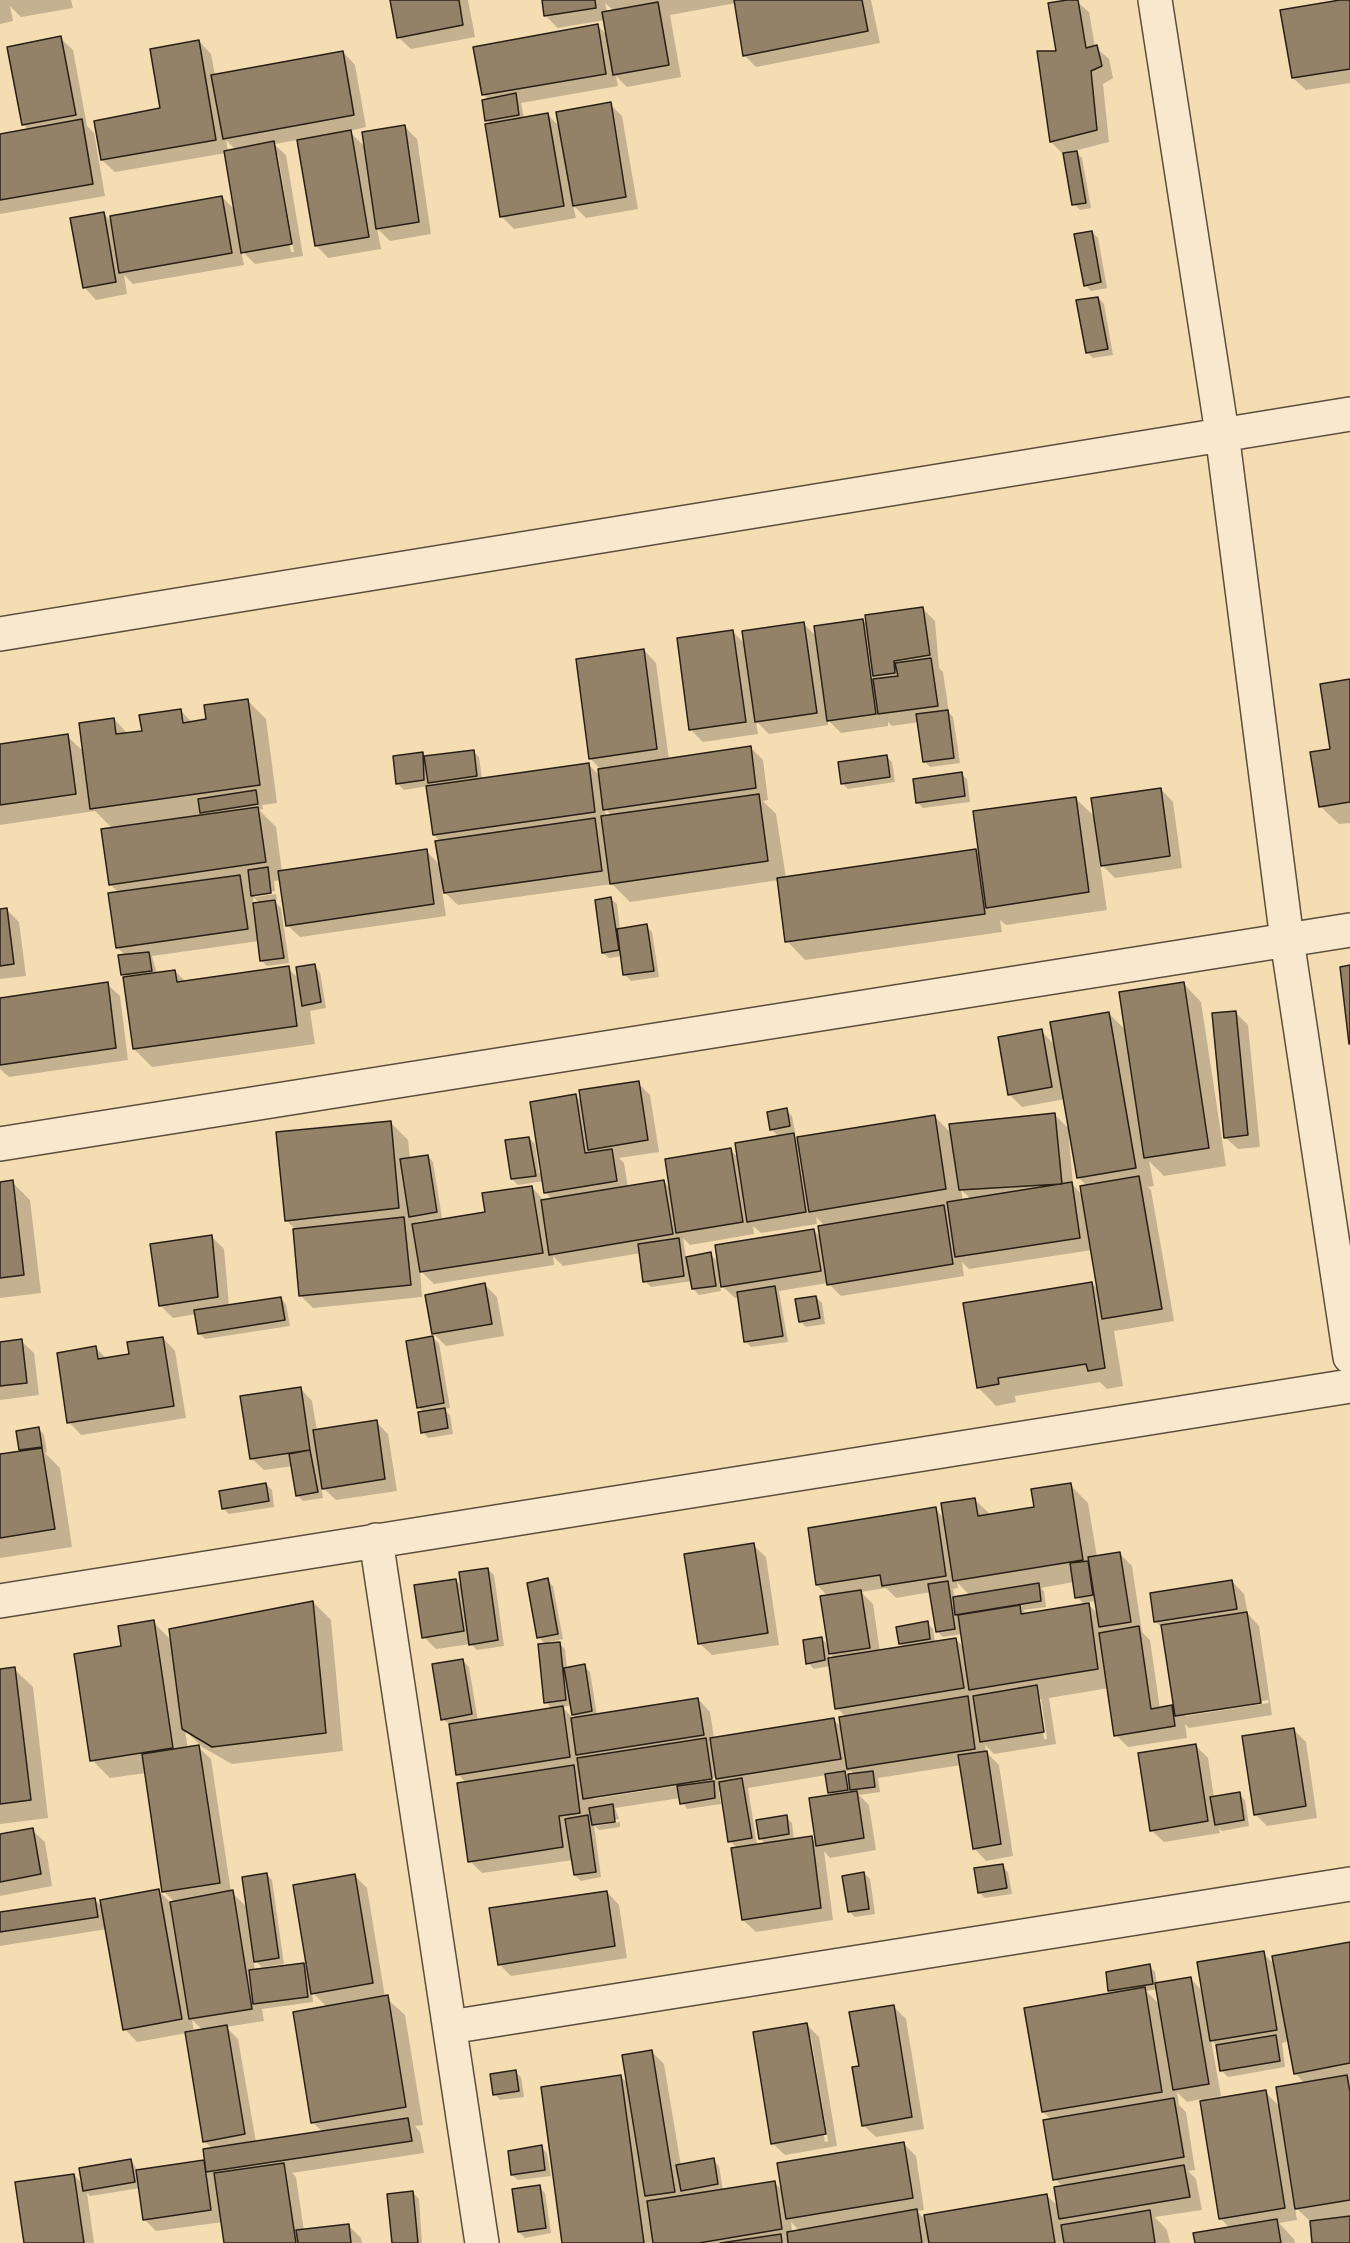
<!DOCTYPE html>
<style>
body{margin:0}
canvas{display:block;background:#f4ddb3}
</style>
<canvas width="1350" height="2243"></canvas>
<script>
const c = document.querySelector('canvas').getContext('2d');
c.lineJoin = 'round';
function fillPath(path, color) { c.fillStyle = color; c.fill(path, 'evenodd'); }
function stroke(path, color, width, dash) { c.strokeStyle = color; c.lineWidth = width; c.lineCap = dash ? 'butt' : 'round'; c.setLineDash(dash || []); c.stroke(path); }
fillPath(new Path2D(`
 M0,0H71L73,8L21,17L10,6L13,21L0,24Z
 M392,0H468L475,37L411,49L398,37Z
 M543,0H871L880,43L756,67L744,55L736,3L670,15L681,77L627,87L616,76L618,86L521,103L524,118L547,114L561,128L610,104L622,116L638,209L586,218L573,205L576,218L514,229L502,217L486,125L491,124L487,120L489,100L484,95L598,26L608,36L605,20L558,28L546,16ZM605,3L614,11L607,12Z
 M1075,0L1089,12L1095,47L1109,59L1113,78L1103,84L1109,142L1074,151L1082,158L1091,208L1080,210L1074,204L1063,154L1051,142L1058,53Z
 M1350,0V83L1306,90L1293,78Z
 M60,38L73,50L87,126L94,133L105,196L0,214V136L29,130L23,124Z
 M199,41L211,54L215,75L343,52L355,65L366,127L349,131L365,147L405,127L417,139L431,234L390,241L377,228L381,249L328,258L316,245L298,140L274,144L286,155L303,256L255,264L241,250L244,265L133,284L124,275L127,294L96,300L84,287L104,214L113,223L222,197L236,211L226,153L115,172L102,160L162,110ZM226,140L236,150L228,152ZM275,155H278L294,252H291Z
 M1092,232L1098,238L1107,288L1091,291L1085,285Z
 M1098,298L1104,304L1113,355L1093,358L1087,352Z
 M922,608L935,621L939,668L943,672L949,713L953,717L960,763L930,767L924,761L919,722L892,726L888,722V726L841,733L828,720V725L769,734L756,721L758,734L703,742L691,730L733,632L745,644L803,623L817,637L863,620L868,625Z
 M644,650L656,663L669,760L751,748L763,760L768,800L763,801L776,814L786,878L975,851L981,856L1075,798L1096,818L1161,789L1173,802L1182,868L1115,878L1100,863L1107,910L1006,925L1000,920L1002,932L805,960L787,941L779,880L630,902L612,884L458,905L442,890L446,916L300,937L287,925L281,880L274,881L275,891L255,894V897L276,894L277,899H272L281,908L289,963L267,966L261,960L259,941L152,956L157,974L175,971L186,982L288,968L299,979L314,966L320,972L326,1008L310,1011L315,1044L152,1067L134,1049L127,978L123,974L126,956L117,947L119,893L110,884L113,829L95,811L0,825V745L67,736L84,752L114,719L128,734L143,732L180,710L193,723L207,720L248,701L266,719L277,803L262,805L263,809L259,810L276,827L282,872L426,851L441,866V842L434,835L428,786L404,790L398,784L422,753L426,758L473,751L479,757L482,779L588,764L601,777V770L590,758ZM605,809L612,816L606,817ZM253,897L261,904L254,905Z
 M1350,681V823L1339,824L1320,806Z
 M886,756L892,762L895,782L848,789L842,783Z
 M961,774L967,779L970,802L923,808L917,802Z
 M611,899L617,904L620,930L646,926L652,932L659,977L631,981L625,975L622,956L609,958L603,953Z
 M6,909L19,922L26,976L0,979V910Z
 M1183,983L1201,1002L1226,1166L1164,1176L1149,1161L1154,1186L1148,1187L1151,1190L1174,1321L1114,1331L1123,1386L1107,1389L1100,1382L1015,1396L1016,1402L996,1406L978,1387L1092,1283L1099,1291L1092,1250L969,1269L962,1262L964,1276L841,1296L828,1283L779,1291L788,1342L751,1347L745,1341L739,1298H735L719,1283L721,1291L699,1295L693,1289L692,1281L651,1287L645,1281L641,1253L563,1266L553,1256L554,1265L434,1284L420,1270L422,1297L313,1308L301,1296L296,1230L286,1220L390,1122L408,1140L410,1159L428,1156L433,1162L442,1218L416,1222V1225L487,1214L532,1187L544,1201L552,1199L545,1192L543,1181L518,1185L512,1179L529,1138L535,1144L539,1173H542L575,1096L583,1103L638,1083L650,1095L659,1152L619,1158L624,1163L628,1187L663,1181L671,1189L730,1150L739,1158L779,1137L771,1129L786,1110L792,1116L795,1132L791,1133L797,1139L934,1116L952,1134L1055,1115L1068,1128L1073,1185L1083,1196L1087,1186L1078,1177L1065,1099L1022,1107L1009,1094L1041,1031L1055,1045L1109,1014L1127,1031ZM961,1190L967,1195L971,1200L963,1201ZM816,1217L825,1226L822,1239L814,1231L719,1263L710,1254L686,1258L683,1238L690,1245L754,1234L753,1226L761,1233L817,1224Z
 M107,984L120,996L128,1060L9,1077L0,1069V999Z
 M1236,1013L1248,1025L1260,1147L1238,1149L1225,1137Z
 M12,1182L30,1200L41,1293L0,1298V1183Z
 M212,1237L224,1249L229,1306L280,1298L286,1304L290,1326L205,1339L199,1333L196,1314L173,1318L160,1305Z
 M485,1285L497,1297L504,1336L446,1346L433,1333Z
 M816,1297L822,1303L825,1324L806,1327L800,1321Z
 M163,1338L175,1351L186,1418L81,1435L69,1422L96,1348L107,1359L130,1355Z
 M433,1338L439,1343L450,1408L444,1409L450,1415L453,1434L428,1438L423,1432L424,1413L419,1407Z
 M21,1341L34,1353L39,1395L0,1400V1343Z
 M300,1388L312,1401L317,1431L376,1422L388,1434L397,1491L336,1500L321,1486L323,1498L303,1501L297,1495L293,1466L264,1470L251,1458Z
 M39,1429L44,1435L47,1452L45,1453L60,1468L72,1547L0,1558V1456L24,1452L20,1449Z
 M266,1484L272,1490L274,1507L229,1514L223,1508Z
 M1070,1485L1088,1503L1097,1557L1119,1553L1132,1566L1142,1632L1150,1640L1160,1709L1172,1707L1176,1711L1163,1629L1156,1622L1232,1581L1244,1594L1248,1614L1259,1626L1272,1715L1189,1728L1185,1724L1187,1738L1128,1747L1116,1735L1109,1688L1049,1698L1056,1744L994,1754L985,1745L986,1752L999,1765L1013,1856L986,1861L974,1848L961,1765L878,1778L880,1792L859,1795L869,1805L876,1850L830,1858L824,1851L833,1920L756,1932L743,1920L737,1848L730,1841L722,1791L719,1792L721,1804L687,1809L680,1798L615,1808L619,1819L596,1823V1826L620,1822V1827L599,1830L594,1825L601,1877L581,1881L575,1875L573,1860L482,1873L470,1861L466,1783L458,1774L451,1725L442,1719L463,1661L469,1667L478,1721L552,1709L546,1702V1645L539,1637L547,1580L553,1586L563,1639L549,1642V1644L559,1643L565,1649L567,1669L584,1666L590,1672L597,1715L698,1699L710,1712L714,1738L834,1720L842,1728L846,1717L837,1708L830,1666L814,1669L808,1663L822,1639L829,1646V1597L817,1585L935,1509L945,1519L975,1500L991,1515L1036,1508ZM957,1582L970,1596L955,1598L953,1589L958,1588ZM1074,1582L1077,1597L1085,1605L1027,1615L1023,1610L1046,1607L1044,1591L1041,1588ZM886,1588L896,1598L931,1592L937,1631L943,1637L962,1634L965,1648L956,1640L935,1643L933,1629L927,1623L900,1643L904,1648L880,1652L873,1604L861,1592ZM1097,1601L1099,1615L1086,1602ZM829,1652L835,1659H830ZM1038,1699H1041L1047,1739H1044ZM1268,1700L1269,1703L1185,1716V1713ZM572,1705L574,1719L562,1707ZM851,1771L855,1775L848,1776L844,1772ZM827,1775L830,1792L834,1796L818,1844L811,1837L794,1840L792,1823L786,1817L760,1838L766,1844L757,1845L748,1788ZM719,1777V1779L593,1799V1796Z
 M753,1545L766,1557L779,1645L712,1655L699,1643Z
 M488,1570L494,1575L504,1646L477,1650L471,1644L436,1649L424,1637L455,1580L463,1587Z
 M313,1602L331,1620L343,1751L232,1764L202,1747L185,1730L188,1749L198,1747L211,1759L231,1892L248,1908L266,1874L272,1880L284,1964L263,1967L264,1969L253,1959L255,1970L303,1965L309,1970L354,1875L367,1888L385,1997L405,2015L423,2125L415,2126L420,2132L424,2153L292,2173L296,2177L304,2231L349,2226L361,2238L362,2243H226L223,2222L156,2231L144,2219L140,2188L90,2196L87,2193L94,2243H26L74,2175L83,2185L131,2160L138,2171L206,2161L213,2149L204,2141L187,2033L137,2042L125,2029L107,1929L0,1946V1914L95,1900L103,1908L159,1891L171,1903L175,1902L163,1891L146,1773L110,1778L92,1760L122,1647L153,1622L172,1641ZM312,1992L327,2007L312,2122L323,2132L256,2142L238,2039L226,2027L264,2021L262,2009L313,2002ZM192,2020L203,2030L194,2032Z
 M14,1669L33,1687L48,1818L0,1824V1670Z
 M1293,1729L1306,1742L1317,1818L1267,1826L1255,1814Z
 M1196,1746L1208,1758L1214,1798L1239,1794L1245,1800L1249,1826L1222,1831L1219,1828L1220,1833L1164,1842L1151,1830Z
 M32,1830L45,1842L52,1886L0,1896V1835Z
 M1002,1866L1008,1872L1012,1894L985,1898L979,1892Z
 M864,1873L870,1879L875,1914L855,1917L849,1911Z
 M607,1892L619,1905L627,1958L511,1976L499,1964Z
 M1350,1943V2243H1314L1312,2223L1295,2207L1297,2220L1279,2223L1294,2239L1295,2243H1196L1230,2228L1221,2219L1201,2099L1187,2102L1177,2092L1179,2105L1186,2112L1195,2170L1188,2171L1196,2179L1202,2210L1155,2217L1167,2230L1170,2243H564L621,2077L629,2085L652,2052L664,2064L681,2166L713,2160L719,2166L723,2191L774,2182L783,2191L904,2144L916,2156L924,2210L917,2211L926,2221L1047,2196L1059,2207L1063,2187L1055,2179L1052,2120L1043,2112L1114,1994L1109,1990L1149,1966L1155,1972L1157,1984L1191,1979L1203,1992L1263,1953L1275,1965ZM1158,1989L1160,2005L1146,1991ZM1211,2040L1218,2047L1222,2071L1228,2077L1285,2067L1282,2043L1289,2041L1295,2073L1305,2084L1280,2107L1265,2092L1206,2102V2099L1221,2096ZM791,2222L800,2231L792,2232Z
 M893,2006L906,2019L924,2129L876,2137L863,2125L860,2067Z
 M807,2025L819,2037L837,2146L785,2155L772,2143ZM808,2037H811L828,2141L825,2142Z
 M515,2072L521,2077L524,2097L500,2100L495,2094Z
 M541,2147L547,2153L551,2176L518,2180L512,2175Z
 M539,2187L545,2193L551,2233L525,2238L519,2232Z
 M413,2193L419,2199L422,2243H393Z`), '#0003');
const building = new Path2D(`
 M390,0H459L463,25L397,38Z
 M542,0H595L596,8L544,16Z
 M734,0H862L868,31L743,56Z
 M1067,0H1078L1086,48L1097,45L1102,66L1091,71L1097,130L1050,142L1037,51H1056L1048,3Z
 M1340,0H1350V69L1292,78L1280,10Z
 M658,2L669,65L613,75L602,12Z
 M598,24L606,74L482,95L473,47Z
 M61,36L76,115L22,125L7,47Z
 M199,40L216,140L101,160L94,121L160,108L150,49Z
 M343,51L354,115L223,139L211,75Z
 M516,93L519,115L485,121L482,100Z
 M611,102L626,197L573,206L556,112Z
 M548,113L564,206L500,217L485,124Z
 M82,119L93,184L0,200V134Z
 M405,125L419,222L376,229L362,132Z
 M351,130L369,237L315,246L297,140Z
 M274,141L292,244L241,253L224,151Z
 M1077,151L1086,203L1072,205L1063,153Z
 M222,196L232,253L119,273L110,216Z
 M104,212L116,282L83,288L70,218Z
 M1092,231L1101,282L1084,286L1074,234Z
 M1098,297L1108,349L1086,353L1076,300Z
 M923,607L930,655L894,661L895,673L873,676L865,615Z
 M863,619L876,714L827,721L814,626Z
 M804,622L817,713L755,722L742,631Z
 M733,630L746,722L689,730L677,638Z
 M644,649L657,749L589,759L576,659Z
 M931,658L938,706L878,714L873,679L898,676L895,663Z
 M1350,679V802L1319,807L1310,752L1330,749L1320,684Z
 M248,699L260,785L90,809L79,723L114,718L116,734L142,731L139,715L181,709L183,723L206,719L204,705Z
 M948,710L954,758L923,762L916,714Z
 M68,734L76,794L0,805V744Z
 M751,746L756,788L603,810L598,769Z
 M474,750L477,776L428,783L424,756Z
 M423,752L424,780L396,784L393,756Z
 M887,755L890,777L841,784L838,762Z
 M589,763L595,812L433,835L426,786Z
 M962,772L965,796L916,803L913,779Z
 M1161,788L1170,856L1101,866L1091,798Z
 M256,790L258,804L200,813L198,799Z
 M759,794L768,861L610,884L601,816Z
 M1076,797L1089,892L986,908L973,811Z
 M258,807L266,862L109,885L101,829Z
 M595,818L602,871L444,893L435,841Z
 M427,849L434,904L286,926L278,871Z
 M976,849L985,914L785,942L777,878Z
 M268,867L271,893L251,896L248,870Z
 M240,875L248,929L116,948L108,893Z
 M611,897L619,950L602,953L595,900Z
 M275,900L284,958L260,961L253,903Z
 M7,908L14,964L0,966V909Z
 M647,924L654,971L623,975L617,929Z
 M149,952L152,971L121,975L118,955Z
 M315,964L321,1002L302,1006L296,967Z
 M1350,965V1044H1349L1340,967Z
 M289,966L297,1026L133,1049L123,977L175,970L177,982Z
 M108,982L116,1048L0,1065V998Z
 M1184,982L1209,1148L1144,1158L1119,992Z
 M1236,1011L1248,1135L1224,1138L1212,1013Z
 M1109,1012L1136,1168L1077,1178L1050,1022Z
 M1042,1029L1052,1087L1008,1095L998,1037Z
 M639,1081L648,1140L588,1150L579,1090Z
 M576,1094L585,1153L612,1149L617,1181L544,1193L530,1102Z
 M787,1108L790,1126L770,1130L767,1112Z
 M1055,1113L1062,1184L959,1190L949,1124Z
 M935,1115L946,1189L809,1212L797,1137Z
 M391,1121L399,1208L285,1221L276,1132Z
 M794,1133L806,1212L747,1222L735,1143Z
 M529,1137L536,1176L511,1179L505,1140Z
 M731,1148L743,1222L676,1233L665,1159Z
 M428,1155L437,1212L409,1217L400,1159Z
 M1139,1176L1162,1309L1102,1319L1080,1186Z
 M13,1180L24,1275L0,1278V1182Z
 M664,1180L673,1234L549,1255L541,1200Z
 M1072,1182L1080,1238L955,1257L947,1202Z
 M532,1186L543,1253L420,1272L412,1224L485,1212L482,1193Z
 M944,1205L953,1264L827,1285L818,1226Z
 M404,1217L411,1285L299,1296L293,1229Z
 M814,1229L821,1271L721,1287L715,1245Z
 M212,1235L218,1297L159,1306L150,1244Z
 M679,1238L684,1276L643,1282L638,1244Z
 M711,1252L716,1286L692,1289L686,1257Z
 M1092,1282L1105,1368L1088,1371L1086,1364L998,1378L999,1384L977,1388L963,1303Z
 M485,1283L492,1324L432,1334L425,1295Z
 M775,1286L783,1336L744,1342L737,1292Z
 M816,1296L820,1318L799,1322L795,1299Z
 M281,1297L285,1320L198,1334L194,1310Z
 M433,1336L444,1403L417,1408L406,1341Z
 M163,1337L174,1406L67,1423L57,1353L96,1346L98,1359L129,1354L127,1342Z
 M22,1339L27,1383L0,1386V1342Z
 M301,1387L310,1450L250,1459L240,1396Z
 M445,1408L448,1428L421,1433L418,1412Z
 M377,1420L385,1479L322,1489L313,1430Z
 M39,1427L42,1447L19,1450L16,1431Z
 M42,1448L55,1529L0,1538V1454Z
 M310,1450L318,1492L296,1496L289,1454Z
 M266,1483L269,1501L222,1509L219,1491Z
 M1071,1483L1083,1560L953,1581L941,1503L975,1498L978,1516L1034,1507L1031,1489Z
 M936,1507L946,1576L882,1586L880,1575L816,1585L808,1528Z
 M754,1543L768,1633L698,1644L684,1554Z
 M1120,1552L1131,1622L1099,1627L1088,1557Z
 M1088,1561L1093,1595L1075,1598L1070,1563Z
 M488,1568L498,1640L469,1645L459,1572Z
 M548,1578L558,1634L537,1638L527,1583Z
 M456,1579L464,1631L422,1638L414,1585Z
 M1232,1580L1237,1609L1154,1622L1150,1593Z
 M948,1581L955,1629L936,1632L928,1584Z
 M1039,1583L1041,1601L955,1615L953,1597Z
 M861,1590L870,1648L829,1654L820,1596Z
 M313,1601L326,1733L212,1747L182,1729L169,1629Z
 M1089,1603L1098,1669L969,1690L958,1615L1020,1605L1021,1614Z
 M1247,1612L1261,1703L1175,1716L1161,1625Z
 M154,1620L173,1748L90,1761L74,1654L121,1646L118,1626Z
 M928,1621L930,1639L899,1644L896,1627Z
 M1139,1626L1151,1709L1172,1705L1175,1726L1114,1736L1099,1633Z
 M822,1637L825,1660L806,1664L803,1640Z
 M956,1638L964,1688L835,1709L828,1658Z
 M560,1642L566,1700L544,1703L538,1644Z
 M463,1659L472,1714L441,1720L432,1664Z
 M585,1664L592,1711L572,1715L564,1668Z
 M15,1667L31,1800L0,1804V1669Z
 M1037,1685L1044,1732L980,1742L973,1696Z
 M968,1696L975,1749L847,1769L839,1717Z
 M698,1698L704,1735L576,1755L571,1718Z
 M563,1706L570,1757L456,1775L449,1724Z
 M834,1718L841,1759L716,1779L710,1738Z
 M1294,1728L1306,1806L1254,1815L1242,1736Z
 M706,1738L712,1779L583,1799L577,1758Z
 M1196,1744L1208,1821L1150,1831L1138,1753Z
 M199,1745L220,1883L162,1892L142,1754Z
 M987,1751L1001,1844L973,1849L958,1755Z
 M574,1765L580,1813L559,1816L563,1847L468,1862L457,1783Z
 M845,1771L848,1790L828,1793L825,1774Z
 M873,1771L875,1787L850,1790L848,1774Z
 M742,1778L752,1838L728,1842L719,1782Z
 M714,1781L715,1798L680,1804L677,1786Z
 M857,1791L864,1838L816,1846L809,1798Z
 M1240,1792L1244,1820L1215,1825L1210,1797Z
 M613,1804L615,1822L592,1825L589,1808Z
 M588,1815L596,1872L574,1875L565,1819Z
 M787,1815L789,1834L759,1839L756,1820Z
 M33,1828L41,1874L0,1882V1834Z
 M812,1836L821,1908L742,1920L731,1848Z
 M1003,1864L1007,1888L978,1893L974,1868Z
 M864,1872L869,1909L848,1912L842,1876Z
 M267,1873L279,1958L254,1962L242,1877Z
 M355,1874L373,1983L311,1994L293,1885Z
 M159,1889L182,2019L123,2030L100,1900Z
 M233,1890L252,2009L189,2019L170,1902Z
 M607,1891L615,1946L498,1965L489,1908Z
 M95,1898L98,1917L0,1932V1912Z
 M1350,1942V2063L1294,2074L1272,1956Z
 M1264,1951L1277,2030L1210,2041L1197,1962Z
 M304,1963L308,1997L253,2004L249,1970Z
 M1150,1964L1153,1984L1108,1991L1106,1972Z
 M1191,1977L1209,2084L1173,2090L1155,1983Z
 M1145,1987L1162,2092L1042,2112L1024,2008Z
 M388,1995L406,2107L311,2123L293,2012Z
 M894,2005L912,2117L862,2126L852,2067L859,2066L849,2012Z
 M807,2023L826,2134L771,2144L753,2032Z
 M227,2025L245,2134L203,2142L185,2032Z
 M1276,2035L1280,2061L1220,2071L1216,2045Z
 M652,2050L675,2192L645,2196L622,2055Z
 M516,2070L519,2091L493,2095L490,2074Z
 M621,2075L644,2243H562L541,2087Z
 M1347,2075L1350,2092V2200L1295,2209L1276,2087Z
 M1266,2090L1285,2208L1219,2219L1200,2101Z
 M1174,2098L1184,2157L1053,2180L1043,2120Z
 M408,2118L412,2141L206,2172L203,2149Z
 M904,2142L913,2198L786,2219L777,2163Z
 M542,2145L545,2170L511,2175L508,2151Z
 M714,2158L718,2184L681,2191L676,2165Z
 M131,2159L135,2182L83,2191L79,2168Z
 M204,2160L211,2210L143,2220L136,2170Z
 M284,2163L296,2243H224L214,2173Z
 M1184,2165L1190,2197L1059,2219L1054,2187Z
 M74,2174L84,2243H24L15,2182Z
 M775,2181L782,2229L699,2243H653L647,2201Z
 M540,2185L546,2228L518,2232L512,2189Z
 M413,2191L418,2243H392L387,2194Z
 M1047,2194L1055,2243H929L924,2215Z
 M917,2209L922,2243H788L787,2232Z
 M1150,2210L1155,2243H1064L1061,2225Z
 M1350,2216V2243H1312L1310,2221Z
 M1277,2219L1281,2243H1195L1193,2233Z
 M349,2224L351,2243H298L296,2230Z
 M781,2234L782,2243H720Z`);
fillPath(building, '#938267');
stroke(building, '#291f14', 1.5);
const street = new Path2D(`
 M1155,0L1222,433L1287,940L1350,1357
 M0,634L1350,414
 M0,1144L1350,930
 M376,1540L482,2243
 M0,1601L1350,1386
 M450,2027L1350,1884`);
stroke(street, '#5c4e3c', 36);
stroke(street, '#f8e9ce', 33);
</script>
